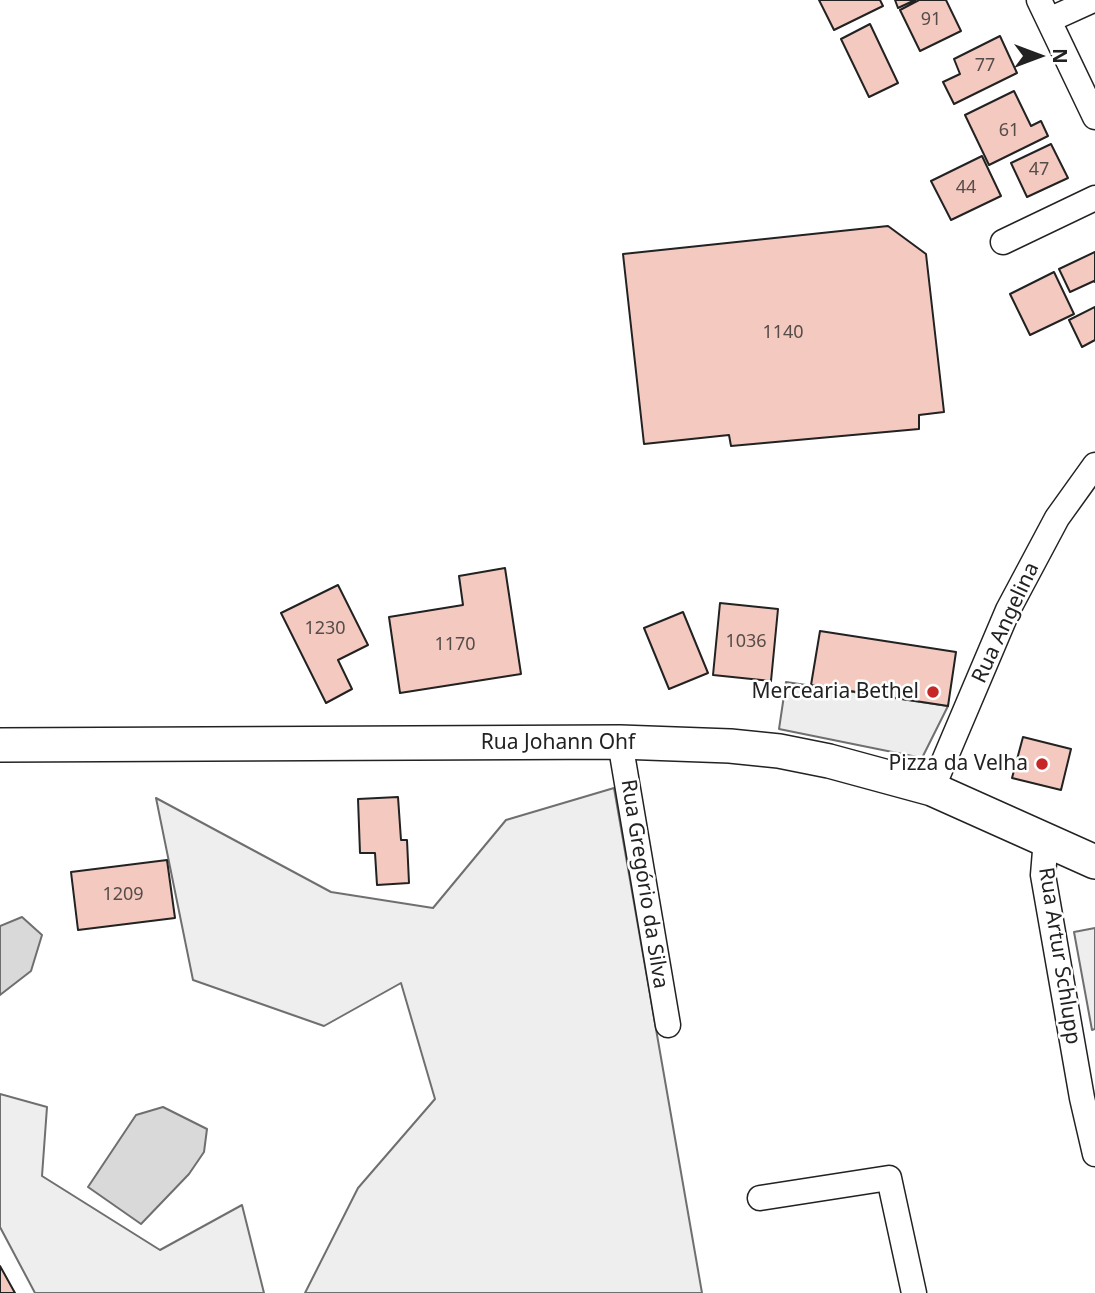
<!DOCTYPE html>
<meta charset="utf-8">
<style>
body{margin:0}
#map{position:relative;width:1095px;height:1293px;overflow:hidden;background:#fff;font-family:"Noto Sans",sans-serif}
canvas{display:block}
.north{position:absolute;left:1004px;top:21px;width:70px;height:70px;-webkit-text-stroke:5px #fff;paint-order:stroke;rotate:90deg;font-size:19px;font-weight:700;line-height:28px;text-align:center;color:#222}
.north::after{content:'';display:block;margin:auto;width:24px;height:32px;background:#222;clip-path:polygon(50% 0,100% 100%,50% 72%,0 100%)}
</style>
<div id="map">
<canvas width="1095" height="1293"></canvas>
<div class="north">N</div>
</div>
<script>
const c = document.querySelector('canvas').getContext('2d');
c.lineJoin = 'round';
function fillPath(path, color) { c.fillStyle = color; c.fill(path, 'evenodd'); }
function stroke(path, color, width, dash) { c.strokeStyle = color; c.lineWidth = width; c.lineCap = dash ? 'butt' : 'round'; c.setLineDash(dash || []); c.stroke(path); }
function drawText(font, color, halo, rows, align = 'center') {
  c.font = font + ' "Noto Sans",sans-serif'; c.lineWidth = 5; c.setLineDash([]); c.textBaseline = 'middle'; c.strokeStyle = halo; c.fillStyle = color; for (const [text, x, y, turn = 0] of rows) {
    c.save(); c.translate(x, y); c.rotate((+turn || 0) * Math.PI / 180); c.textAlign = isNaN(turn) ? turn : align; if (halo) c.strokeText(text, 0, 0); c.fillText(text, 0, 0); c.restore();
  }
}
const green = new Path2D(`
 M614,788L702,1293H305L358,1188L435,1099L401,983L324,1026L193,980L156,798L331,892L433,908L506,820Z
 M1095,928V1029L1092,1030L1074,932Z
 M0,1094L47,1107L42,1176L160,1250L242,1205L264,1293H35L0,1227Z`);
fillPath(green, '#eee');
stroke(green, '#6f6f6f', 2);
const parking = new Path2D(`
 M786,682L948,706L922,758L779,729Z`);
fillPath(parking, '#ededed');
stroke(parking, '#6f6f6f', 2);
const water = new Path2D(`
 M22,917L42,935L31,971L0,995V926Z
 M163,1107L207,1129L204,1152L189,1174L141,1224L88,1187L136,1115Z`);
fillPath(water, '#d9d9d9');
stroke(water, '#6f6f6f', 2);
const building = new Path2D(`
 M819,0H880L883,6L834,30Z
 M895,0H915L898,8Z
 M919,0H946L961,31L920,51L900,10Z
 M870,24L898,83L869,97L841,39Z
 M1000,36L1017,73L954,104L943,82L960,74L954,59Z
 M1014,91L1031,126L1041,121L1048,136L989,165L965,115Z
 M1051,144L1068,178L1027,197L1011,163Z
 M982,156L1001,196L951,220L931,181Z
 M888,226L926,254L944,412L919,415V429L731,446L729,435L644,444L623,254Z
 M1095,252V282L1094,281L1070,292L1059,269Z
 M1054,272L1074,314L1030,335L1010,294Z
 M1095,307V340L1082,347L1069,320Z
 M505,568L521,674L400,693L389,617L463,605L459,576Z
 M338,585L368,645L338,660L352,689L326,703L281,613Z
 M720,603L778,609L771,681L713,675Z
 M683,612L708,673L669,689L644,628Z
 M820,631L956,652L948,706L811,685Z
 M1023,737L1071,749L1061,790L1012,778Z
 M398,797L401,840H407L409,883L377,885L375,853H360L358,799Z
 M167,860L175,918L78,930L71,872Z
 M0,1266L15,1293H0Z`);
fillPath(building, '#f3c9c0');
stroke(building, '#222', 2);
const street = new Path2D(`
 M1039,0L1095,117
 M1049,20L1093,0
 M1003,242L1095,198
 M620,742L668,1025
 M932,789L1008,610L1057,518L1095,465
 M1046,839L1043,875L1082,1098L1095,1154
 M760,1198L889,1178L914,1293`);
const secondary = new Path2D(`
 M0,745L620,742L730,746L779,751L829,761L932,789L1095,862`);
stroke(street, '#222', 27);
stroke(secondary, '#222', 36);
stroke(street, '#fff', 24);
stroke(secondary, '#fff', 33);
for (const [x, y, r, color] of [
 [933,692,7,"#c62828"],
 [1042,764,7,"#c62828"]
]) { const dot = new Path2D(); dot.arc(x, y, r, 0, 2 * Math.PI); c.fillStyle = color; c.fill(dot); stroke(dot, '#fff', 2.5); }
drawText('18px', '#564c4a', null, [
 ["91",931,20],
 ["77",985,66],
 ["61",1009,131],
 ["47",1039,170],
 ["44",966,188],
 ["1140",783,333],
 ["1230",325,629],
 ["1036",746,642],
 ["1170",455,645],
 ["1209",123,895]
]);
drawText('21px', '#222', '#fff', [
 ["Rua Angelina",1006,623,-65],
 ["Rua Johann Ohf",558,743],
 ["Rua Gregório da Silva",644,884,81],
 ["Rua Artur Schlupp",1059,956,81]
]);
drawText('21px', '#222', '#fff', [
 ["Mercearia Bethel",919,692],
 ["Pizza da Velha",1028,764]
], 'right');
</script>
